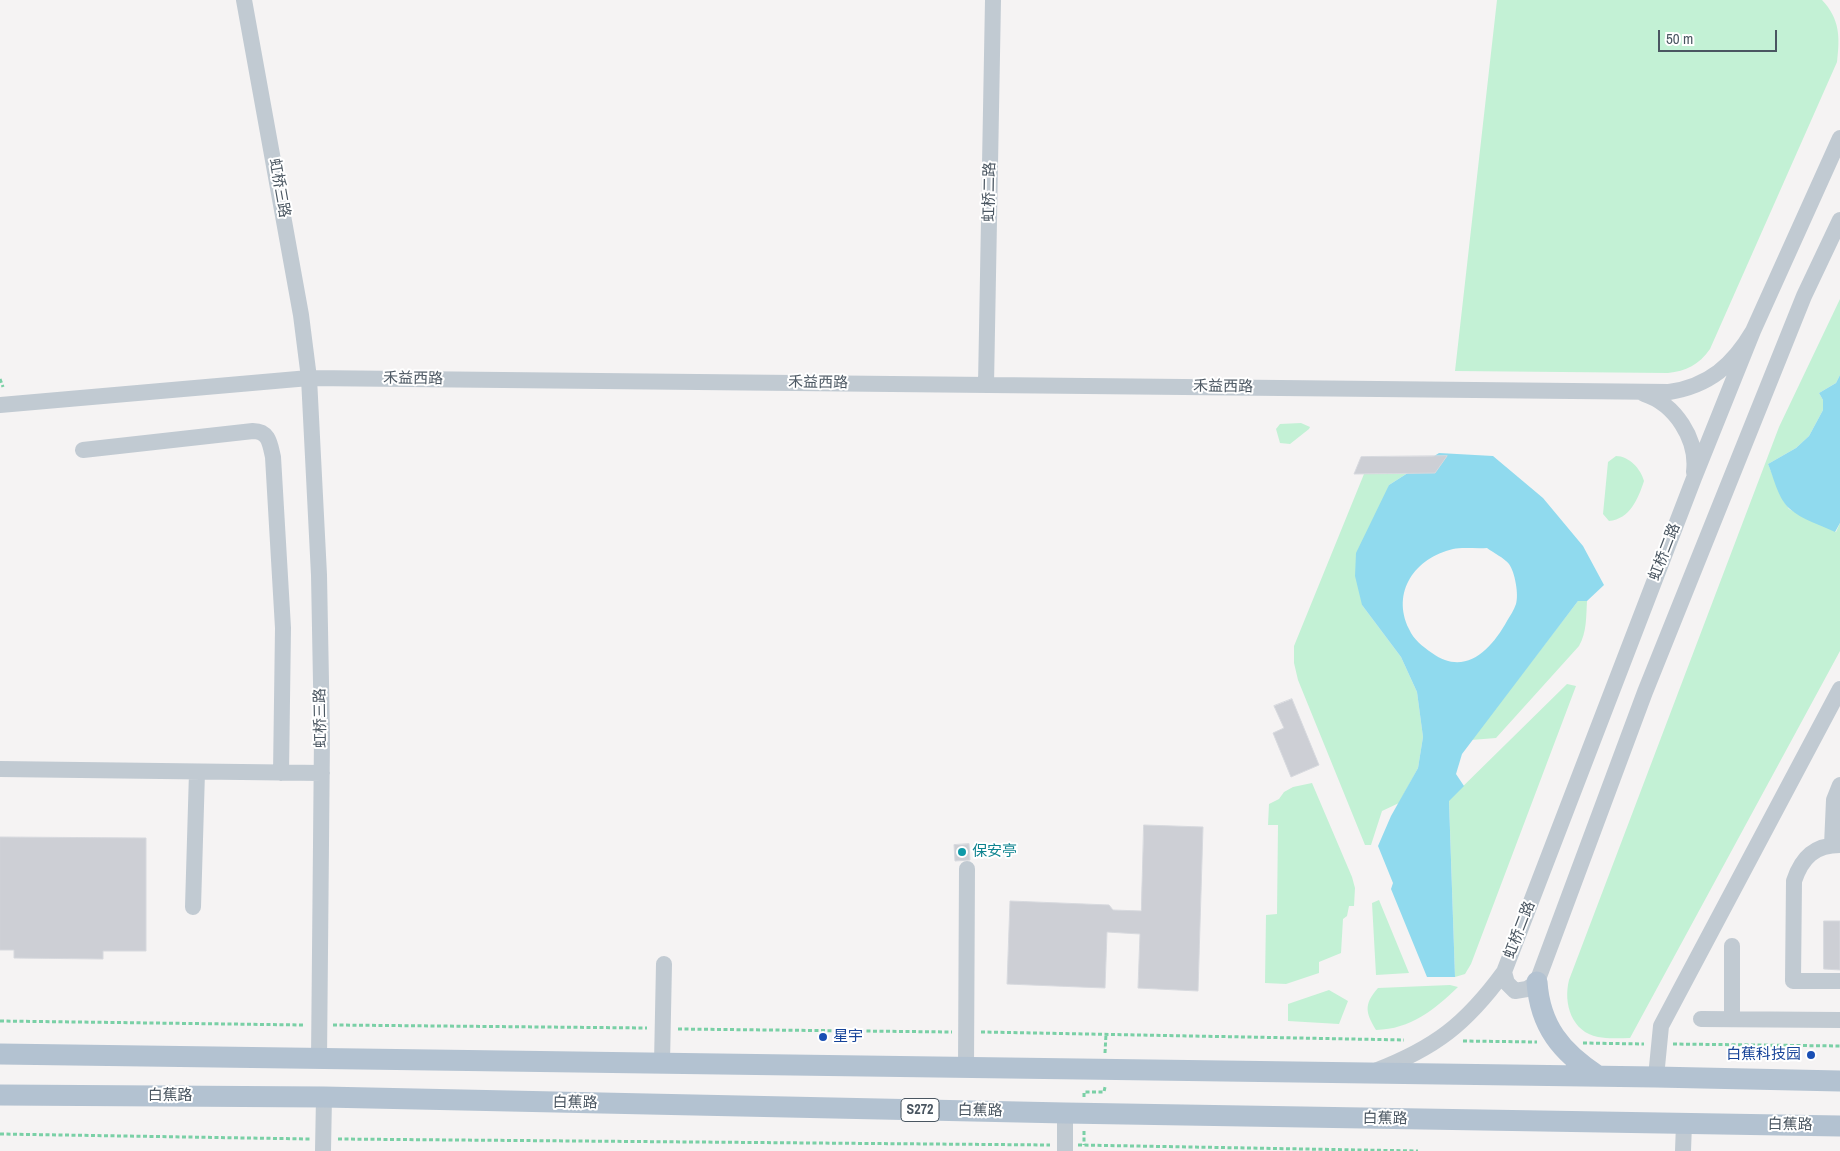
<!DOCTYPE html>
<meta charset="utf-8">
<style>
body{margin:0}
#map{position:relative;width:1840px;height:1151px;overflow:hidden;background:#f5f3f3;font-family:"Archivo Narrow",sans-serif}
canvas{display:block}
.scale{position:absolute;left:1658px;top:30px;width:119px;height:22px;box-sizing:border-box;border:2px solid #4a5661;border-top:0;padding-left:6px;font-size:15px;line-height:18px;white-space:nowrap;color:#4a5661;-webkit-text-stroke:4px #fff;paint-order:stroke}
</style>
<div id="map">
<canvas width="1840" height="1151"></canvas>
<div class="scale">50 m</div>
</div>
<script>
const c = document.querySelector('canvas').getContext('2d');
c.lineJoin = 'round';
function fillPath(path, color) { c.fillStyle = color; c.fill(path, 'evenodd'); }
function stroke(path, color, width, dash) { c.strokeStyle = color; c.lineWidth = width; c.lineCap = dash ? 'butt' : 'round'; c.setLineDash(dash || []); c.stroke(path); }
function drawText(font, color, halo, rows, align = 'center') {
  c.font = font + ' "Archivo Narrow","Noto Sans SC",sans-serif'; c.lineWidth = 4; c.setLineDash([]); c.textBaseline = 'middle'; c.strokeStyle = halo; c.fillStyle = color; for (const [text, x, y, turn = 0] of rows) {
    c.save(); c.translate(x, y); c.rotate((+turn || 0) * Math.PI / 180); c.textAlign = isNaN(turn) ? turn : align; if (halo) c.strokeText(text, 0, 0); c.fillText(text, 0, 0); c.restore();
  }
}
fillPath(new Path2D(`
 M1497,0H1822C1840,19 1840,37 1837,62L1710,349C1699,365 1686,371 1668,373L1455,371Z
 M1840,299V375L1836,383L1819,393L1823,400V410L1809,436L1796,448L1768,464L1783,500L1789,509L1836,532L1840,523V651L1630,1038C1620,1038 1608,1039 1598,1037C1572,1032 1563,1004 1569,980L1779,427Z
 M1301,423L1310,427L1309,429L1290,444L1280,443L1276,429L1280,424Z
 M1616,456C1629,456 1641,469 1644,481C1638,499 1630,519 1609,521L1603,514L1608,462Z
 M1364,474H1406L1389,485L1362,605L1401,657L1417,692L1423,737L1418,768L1399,803L1382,811L1371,845H1365L1298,680L1294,663V646Z
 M1578,601H1587C1586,617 1587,632 1579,646L1496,738L1471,740Z
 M1567,684L1576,686L1471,964L1465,974L1455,977L1449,800Z
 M1312,783L1352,877L1355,888L1354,906H1349L1347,916L1343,919L1341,953L1319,962V973L1286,984L1265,983L1266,915L1277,914L1278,825H1268L1269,804L1279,799L1284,792L1293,787Z
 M1379,900L1409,973L1376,975L1372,903Z
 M1450,985L1458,987C1434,1010 1411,1029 1376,1030C1366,1013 1363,1005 1378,988Z
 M1329,990L1348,1001L1339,1024L1288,1021V1004Z`), '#c3f1d5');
fillPath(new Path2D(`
 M1840,375V523L1835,532C1821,525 1802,520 1790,509C1778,499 1774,478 1768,464L1796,448L1809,436L1823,410V400L1819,393L1836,383Z
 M1439,453L1493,456L1543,498L1583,546L1604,585L1587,601H1578L1462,754L1456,774L1464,786L1449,801L1455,977H1427L1391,889L1393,883L1378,846L1391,816L1418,768L1423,737L1417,692L1401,657L1362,605L1355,576L1356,553L1389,485ZM1487,548C1494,553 1504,558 1509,564C1515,572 1519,595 1516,604C1514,610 1510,616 1507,621C1491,650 1465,677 1432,653C1422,646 1414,640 1409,629C1391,592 1415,558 1453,549C1463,547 1477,549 1487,548Z`), '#90daee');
const building = new Path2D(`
 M1447,456L1435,473L1354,474L1361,457Z
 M1292,699L1319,765L1291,777L1273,733L1284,728L1274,706Z
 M1144,825L1203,827L1198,991L1138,988L1140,934L1107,932L1105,988L1007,984L1010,901L1109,905L1113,910L1141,911Z
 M0,837L146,838V951H103V959L14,958V950H0Z
 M969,844L970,860L955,861L954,845Z
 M1824,921H1840V970L1824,969Z`);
fillPath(building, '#cdcfd5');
stroke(building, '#d7d9de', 1);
stroke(new Path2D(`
 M0,379L3,387
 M0,1021L305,1025
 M333,1025L647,1028
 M678,1029L952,1032
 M981,1032L1404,1040
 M1463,1041L1537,1042
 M1583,1043L1644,1044
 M1673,1044L1840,1046
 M1105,1053L1106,1034
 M1084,1097V1092H1104L1105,1087
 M1084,1131V1145
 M0,1134L310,1139
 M338,1139L1050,1145
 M1078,1145L1418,1151`), '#7ad0a6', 3, [4, 2.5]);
stroke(new Path2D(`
 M244,0L301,315L309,378L319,575L322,736L319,1059
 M986,385L993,0
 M1644,394C1675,404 1698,439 1694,472
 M0,405L309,378L1669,392C1709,386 1733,365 1753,331
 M83,450L253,431C269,431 270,444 273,457L283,628L281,773
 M0,769L322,773
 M1832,845L1834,800L1840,785
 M1840,845C1815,845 1802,857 1794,881L1793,981H1840
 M193,907L197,772
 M1504,972L1507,983L1515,991L1527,989L1537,982L1645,692L1804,296L1840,220
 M1701,1019L1840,1020
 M1732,1019V946
 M662,1063L664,964
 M966,1067L967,869
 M1375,1071C1435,1048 1466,1024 1504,972L1694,478L1753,331L1840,138
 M1656,1077L1661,1026L1840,689
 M1065,1113V1151
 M323,1151L324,1097
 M1683,1151L1684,1124`), '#c1cad2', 16);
stroke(new Path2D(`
 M1537,982C1540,1026 1561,1052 1598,1076
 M0,1054L1656,1077L1840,1081
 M0,1095L324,1097L1065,1113L1840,1126`), '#b3c2d1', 21);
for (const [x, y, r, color] of [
 [962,852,5,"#0f9aa8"],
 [823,1037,5,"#1a4fb4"],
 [1811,1055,5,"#1a4fb4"]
]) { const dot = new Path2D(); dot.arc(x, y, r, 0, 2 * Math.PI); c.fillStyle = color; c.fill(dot); stroke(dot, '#fff', 2); }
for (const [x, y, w] of [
 [920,1110,38]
]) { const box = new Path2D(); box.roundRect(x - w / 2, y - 11.5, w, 23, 4); c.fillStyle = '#fff'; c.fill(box); stroke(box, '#4a5661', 1); }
drawText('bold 14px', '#4a5661', null, [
 ["S272",920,1110]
]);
drawText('15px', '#4a5661', '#fff', [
 ["虹桥三路",279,188,80],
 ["虹桥二路",990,192,-89],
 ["禾益西路",413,379,1],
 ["禾益西路",818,383,1],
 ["禾益西路",1223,387,1],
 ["虹桥二路",1665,552,-69],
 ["虹桥三路",321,718,-91],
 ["虹桥二路",1520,930,-69],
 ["白蕉路",170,1096],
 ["白蕉路",575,1103,1],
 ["白蕉路",980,1111,1],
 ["白蕉路",1385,1119,1],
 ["白蕉路",1790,1125,1]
]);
drawText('15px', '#0d838f', '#fff', [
 ["保安亭",972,852]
], 'left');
drawText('15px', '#164399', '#fff', [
 ["星宇",833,1037],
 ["白蕉科技园",1801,1055,"right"]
], 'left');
</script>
